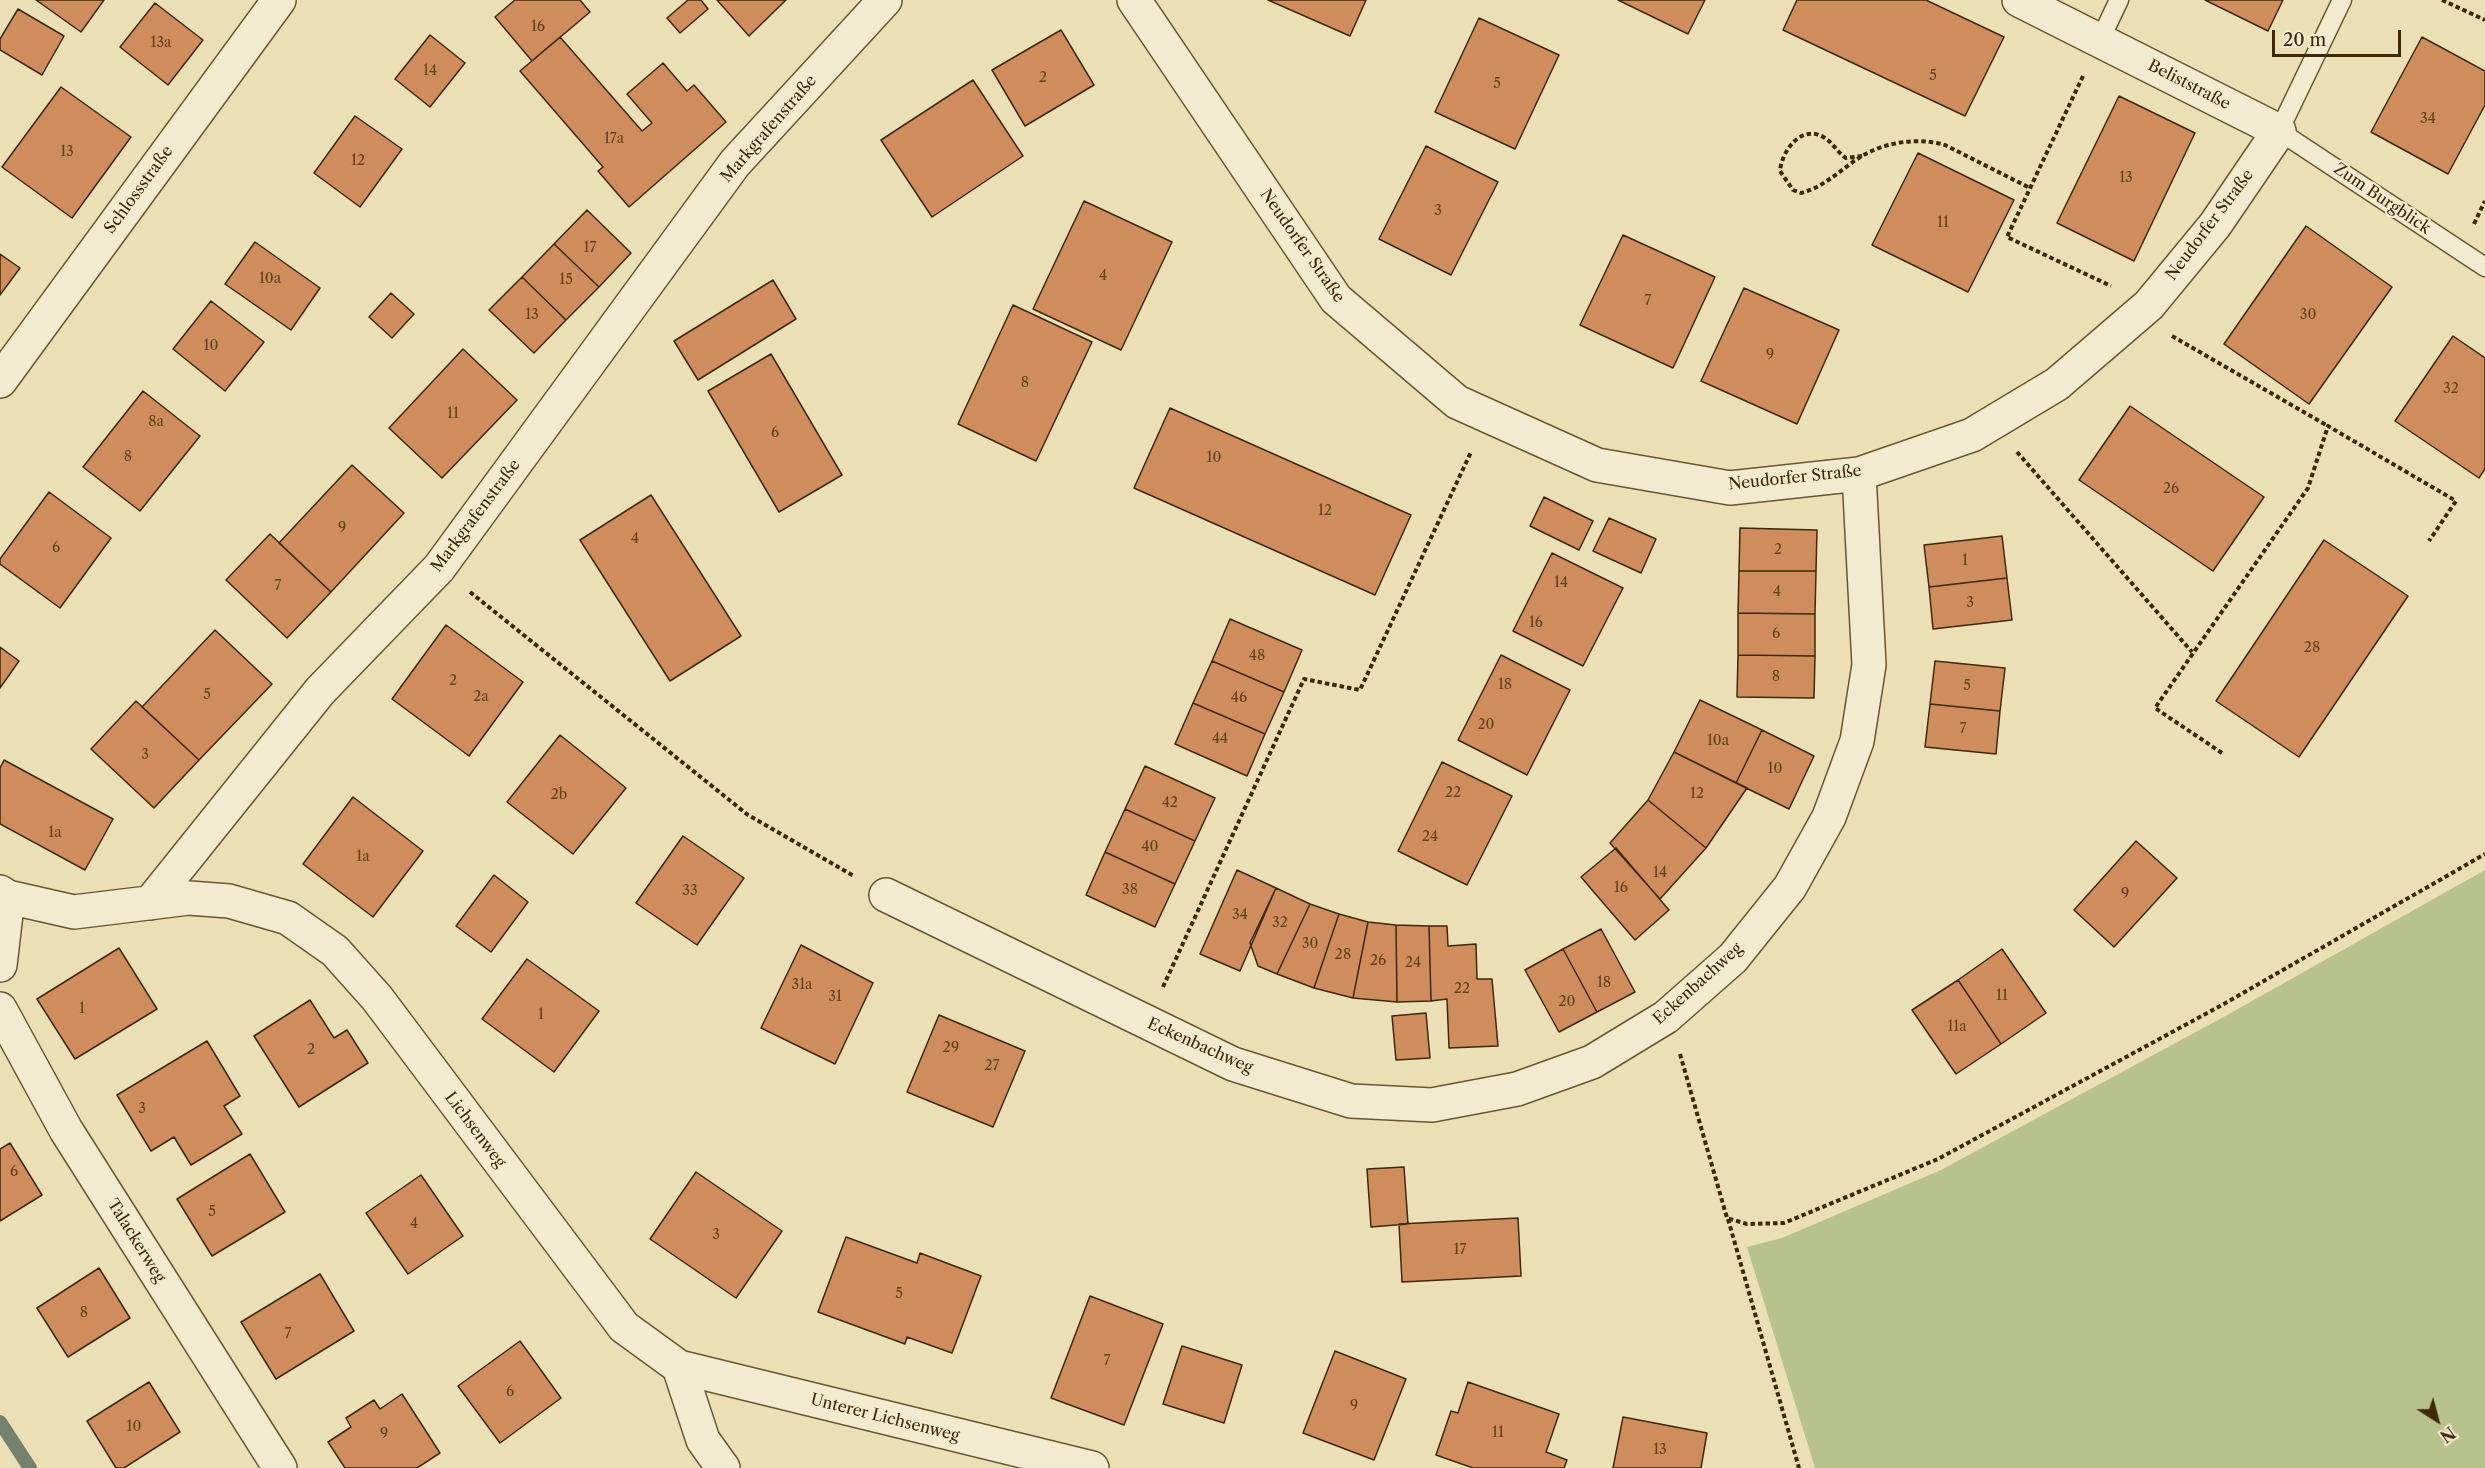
<!DOCTYPE html>
<meta charset="utf-8">
<style>
body{margin:0}
#map{position:relative;width:2485px;height:1468px;overflow:hidden;background:#ebe0b5;font-family:"Libre Caslon Text",serif}
canvas{display:block}
.north{position:absolute;left:2407px;top:1390px;width:60px;height:60px;-webkit-text-stroke:4px #f2ebcf;paint-order:stroke;rotate:144deg;font-size:16px;font-weight:700;line-height:24px;text-align:center;color:#3f2805}
.north::after{content:'';display:block;margin:auto;width:21px;height:27px;background:#3f2805;clip-path:polygon(50% 0,100% 100%,50% 72%,0 100%)}
.scale{position:absolute;left:2272px;top:30px;width:129px;height:27px;box-sizing:border-box;border:3px solid #3f2805;border-top:0;padding-left:8px;font-size:18px;line-height:21px;white-space:nowrap;color:#3f2805;-webkit-text-stroke:4px #f2ebcf;paint-order:stroke}
</style>
<div id="map">
<canvas width="2485" height="1468"></canvas>
<div class="north">N</div>
<div class="scale">20 m</div>
</div>
<script>
const c = document.querySelector('canvas').getContext('2d');
c.lineJoin = 'round';
function fillPath(path, color) { c.fillStyle = color; c.fill(path, 'evenodd'); }
function stroke(path, color, width, dash) { c.strokeStyle = color; c.lineWidth = width; c.lineCap = dash ? 'butt' : 'round'; c.setLineDash(dash || []); c.stroke(path); }
function drawText(font, color, halo, rows, align = 'center') {
  c.font = font + ' "Libre Caslon Text",serif'; c.lineWidth = 4.5; c.setLineDash([]); c.textBaseline = 'middle'; c.strokeStyle = halo; c.fillStyle = color; for (const [text, x, y, turn = 0] of rows) {
    c.save(); c.translate(x, y); c.rotate((+turn || 0) * Math.PI / 180); c.textAlign = isNaN(turn) ? turn : align; if (halo) c.strokeText(text, 0, 0); c.fillText(text, 0, 0); c.restore();
  }
}
fillPath(new Path2D(`
 M2485,870V1468H1815L1747,1247L1782,1238L1941,1170L2229,1014Z`), '#b8c28d');
stroke(new Path2D(`
 M0,1422L30,1468`), '#75816d', 14);
const building = new Path2D(`
 M36,0H104L81,32Z
 M515,0H580L590,12L532,61L495,17Z
 M688,0H701L708,9L680,33L667,18Z
 M717,0H786L749,36Z
 M1268,0H1366L1350,36Z
 M1618,0H1705L1688,34Z
 M1797,0H1926L2004,37L1965,116L1783,30Z
 M2205,0H2283L2268,31Z
 M155,3L203,40L168,85L120,47Z
 M18,9L64,36L42,75L0,50V39Z
 M1479,18L1559,55L1515,149L1435,112Z
 M1061,30L1094,85L1025,126L992,70Z
 M430,35L465,63L430,107L395,79Z
 M560,37L642,131L652,123L627,94L663,63L687,91L694,85L726,122L629,207L598,171L603,167L520,71Z
 M2422,37L2485,71V105L2448,174L2371,132Z
 M973,80L1023,156L932,217L881,140Z
 M61,87L131,137L72,218L2,167Z
 M2119,96L2195,133L2134,261L2057,223Z
 M355,116L402,149L360,207L314,173Z
 M1426,146L1498,182L1451,275L1379,239Z
 M1918,153L2014,200L1968,292L1872,245Z
 M1084,201L1172,242L1121,350L1033,309Z
 M587,210L631,253L599,287L554,244Z
 M2306,226L2392,287L2309,404L2224,344Z
 M1623,235L1715,277L1673,368L1580,325Z
 M255,242L320,288L291,330L225,284Z
 M554,244L599,287L566,320L522,277Z
 M0,254L20,268L0,295Z
 M522,277L566,320L534,353L489,310Z
 M773,280L796,319L698,380L674,341Z
 M1744,288L1839,330L1797,424L1701,381Z
 M391,293L414,314L392,338L369,317Z
 M211,301L264,342L225,391L173,349Z
 M1013,305L1092,342L1036,461L958,424Z
 M2453,336L2485,358V469L2479,478L2395,421Z
 M463,349L517,400L442,478L389,428Z
 M771,354L842,475L779,512L708,391Z
 M143,391L200,436L140,511L83,467Z
 M2130,406L2264,497L2213,571L2079,480Z
 M1170,408L1411,515L1375,595L1134,488Z
 M352,465L404,513L331,592L279,543Z
 M49,492L111,538L60,608L0,564V559Z
 M651,495L741,636L670,681L580,540Z
 M1544,497L1593,521L1579,550L1530,526Z
 M1609,518L1656,539L1641,573L1593,551Z
 M1740,528L1817,530L1816,571H1739Z
 M270,534L331,592L287,638L226,580Z
 M2002,536L2007,578L1929,587L1924,545Z
 M2324,540L2408,596L2299,757L2216,701Z
 M1552,553L1623,588L1583,666L1513,631Z
 M1739,571H1816L1815,614L1738,613Z
 M2007,578L2012,620L1933,629L1929,587Z
 M1738,613L1815,614V656L1738,655Z
 M1230,619L1302,650L1284,692L1212,661Z
 M446,625L523,682L469,756L392,699Z
 M215,630L272,684L199,760L142,707Z
 M0,647L19,661L0,688Z
 M1501,655L1570,690L1527,775L1458,740Z
 M1738,655L1815,656L1814,698L1737,697Z
 M1212,661L1284,692L1265,734L1193,703Z
 M1935,661L2005,668L2000,711L1930,704Z
 M1700,700L1762,730L1736,783L1674,752Z
 M136,701L199,760L154,808L91,749Z
 M1193,703L1265,734L1247,776L1175,744Z
 M1930,704L2000,711L1996,754L1925,747Z
 M1762,730L1814,756L1789,809L1736,783Z
 M560,735L626,788L573,854L507,802Z
 M1674,752L1747,788L1706,848L1648,800Z
 M4,760L113,819L85,870L0,824V768Z
 M1442,762L1512,796L1467,885L1398,851Z
 M1145,766L1215,798L1195,841L1125,809Z
 M353,797L423,851L373,917L303,864Z
 M1648,800L1706,848L1660,899L1610,843Z
 M1125,809L1195,841L1175,884L1105,852Z
 M683,836L744,878L697,945L636,903Z
 M2136,841L2177,878L2114,947L2074,910Z
 M1616,848L1669,910L1635,940L1581,877Z
 M1105,852L1175,884L1155,927L1086,895Z
 M1237,870L1276,888L1240,971L1200,954Z
 M494,875L528,902L491,952L456,926Z
 M1276,888L1310,904L1277,974L1258,966L1250,943Z
 M1310,904L1339,914L1314,988L1277,974Z
 M1339,914L1368,922L1353,998L1314,988Z
 M1368,922L1396,925L1397,1002L1353,998Z
 M1396,925L1429,926L1431,1001L1397,1002Z
 M1429,926H1447L1448,946L1476,944L1477,979H1492L1498,1046L1449,1048L1447,999L1431,1001Z
 M1601,929L1635,992L1597,1012L1563,949Z
 M801,945L873,983L835,1064L761,1028Z
 M119,948L157,1009L75,1059L37,999Z
 M1563,949L1597,1012L1559,1032L1525,970Z
 M2002,949L2046,1013L2001,1044L1958,980Z
 M527,959L599,1011L554,1072L482,1019Z
 M1958,980L2001,1044L1956,1074L1912,1010Z
 M310,1000L334,1038L347,1030L368,1063L299,1107L254,1036Z
 M1426,1013L1430,1058L1396,1060L1392,1016Z
 M939,1015L1025,1051L993,1127L907,1092Z
 M207,1041L240,1096L224,1106L242,1134L191,1165L174,1137L151,1151L117,1095Z
 M10,1143L42,1195L0,1221V1149Z
 M250,1154L285,1212L212,1256L177,1199Z
 M1404,1167L1408,1224L1371,1227L1367,1169Z
 M696,1172L782,1231L736,1298L650,1239Z
 M421,1175L463,1236L408,1274L366,1213Z
 M1518,1218L1521,1276L1402,1282L1399,1224Z
 M846,1237L917,1263L920,1253L981,1276L952,1353L907,1337L905,1344L818,1312Z
 M99,1268L130,1318L68,1357L37,1308Z
 M320,1274L354,1331L276,1379L241,1322Z
 M1090,1296L1163,1324L1124,1425L1051,1398Z
 M520,1341L561,1398L500,1443L458,1386Z
 M1182,1346L1242,1365L1224,1423L1163,1404Z
 M1335,1351L1406,1379L1374,1460L1303,1433Z
 M149,1382L180,1432L124,1468H116L87,1421Z
 M1468,1382L1559,1414L1546,1452L1567,1460L1564,1468H1473L1436,1455L1451,1411L1458,1413Z
 M402,1394L440,1453L417,1468H345L328,1442L351,1427L346,1418L374,1400L380,1409Z
 M1623,1417L1707,1433L1701,1468H1613Z`);
fillPath(building, '#cf8c5d');
stroke(building, '#3f2805', 1.5);
const service = new Path2D(`
 M2342,0L2279,131L2485,267
 M2100,40L2119,0`);
const minor = new Path2D(`
 M1134,0L1336,299L1457,402L1597,465L1730,488L1859,474L1972,435L2057,384L2149,305L2215,225L2279,131L2019,0
 M0,381L279,0
 M0,892L8,897L74,912L189,898L229,901L288,918L335,951L377,998L624,1327L679,1367L703,1440L723,1468
 M886,895L1233,1064L1351,1101L1432,1105L1517,1089L1592,1062L1666,1017L1733,958L1790,887L1829,817L1857,741L1869,665L1859,474
 M150,903L320,691L439,568L735,163L885,0
 M0,965L8,897
 M0,1009L66,1130L280,1468
 M679,1367L1092,1468`);
stroke(service, '#6a5631', 21);
stroke(minor, '#6a5631', 36);
stroke(new Path2D(`
 M2442,0L2485,20
 M2083,76L2007,237L2111,286
 M1862,156L1846,158C1837,152 1833,143 1825,138C1802,123 1782,150 1780,171L1793,190L1801,193C1825,187 1842,168 1862,156C1886,142 1918,137 1945,145L2030,188
 M2474,224L2485,201
 M2172,336L2328,426
 M2017,452L2192,652
 M470,592L748,815L854,876
 M2222,753L2155,708L2308,488L2328,426L2456,501L2429,541
 M1163,987L1304,679L1360,690L1471,452
 M1680,1054L1727,1218L1747,1224L1784,1223L1938,1159L2222,1005L2485,854
 M1728,1219L1799,1468`), '#3f2805', 4, [4.5, 3]);
stroke(service, '#f2ebcf', 18);
stroke(minor, '#f2ebcf', 33);
drawText('14px', '#63411b', null, [
 ["16",538,27],
 ["13a",161,43],
 ["14",430,71],
 ["5",1933,76],
 ["2",1043,78],
 ["5",1497,84],
 ["34",2428,119],
 ["17a",614,139],
 ["13",67,152],
 ["12",358,161],
 ["13",2126,178],
 ["3",1438,211],
 ["11",1943,223],
 ["17",590,248],
 ["4",1103,276],
 ["10a",270,279],
 ["15",566,280],
 ["7",1648,301],
 ["13",532,315],
 ["30",2308,315],
 ["10",211,346],
 ["9",1770,355],
 ["8",1025,383],
 ["32",2451,389],
 ["11",453,414],
 ["8a",156,422],
 ["6",775,433],
 ["8",128,457],
 ["10",1214,458],
 ["26",2171,489],
 ["12",1325,511],
 ["9",342,528],
 ["4",635,539],
 ["6",56,548],
 ["2",1778,550],
 ["1",1965,561],
 ["14",1561,583],
 ["7",278,586],
 ["4",1777,592],
 ["3",1970,603],
 ["16",1536,623],
 ["6",1776,634],
 ["28",2312,648],
 ["48",1257,656],
 ["8",1776,677],
 ["2",453,681],
 ["18",1505,685],
 ["5",1967,686],
 ["5",207,695],
 ["2a",481,697],
 ["46",1239,698],
 ["20",1486,725],
 ["7",1963,729],
 ["44",1220,739],
 ["10a",1718,741],
 ["3",145,755],
 ["10",1775,769],
 ["22",1453,793],
 ["12",1697,794],
 ["2b",559,795],
 ["42",1170,803],
 ["1a",55,833],
 ["24",1430,837],
 ["40",1150,847],
 ["1a",363,857],
 ["14",1660,873],
 ["16",1621,888],
 ["38",1130,890],
 ["33",690,891],
 ["9",2125,894],
 ["34",1240,915],
 ["32",1280,923],
 ["30",1310,944],
 ["28",1343,955],
 ["26",1378,961],
 ["24",1413,963],
 ["18",1604,983],
 ["31a",802,985],
 ["22",1462,989],
 ["11",2002,996],
 ["31",835,997],
 ["20",1567,1002],
 ["1",82,1009],
 ["1",541,1015],
 ["11a",1957,1027],
 ["29",951,1048],
 ["2",311,1050],
 ["27",992,1066],
 ["3",142,1109],
 ["6",14,1172],
 ["5",212,1212],
 ["4",414,1224],
 ["3",716,1235],
 ["17",1460,1250],
 ["5",899,1294],
 ["8",84,1313],
 ["7",288,1334],
 ["7",1107,1361],
 ["6",510,1392],
 ["9",1354,1406],
 ["10",134,1427],
 ["11",1498,1433],
 ["9",384,1434],
 ["13",1660,1450]
]);
drawText('16px', '#3f2805', '#f2ebcf', [
 ["Beliststraße",2189,85,27],
 ["Markgrafenstraße",769,129,-49],
 ["Schlossstraße",139,190,-54],
 ["Zum Burgblick",2382,199,34],
 ["Neudorfer Straße",2210,225,-53],
 ["Neudorfer Straße",1302,246,55],
 ["Neudorfer Straße",1795,478,-6],
 ["Markgrafenstraße",476,516,-53],
 ["Eckenbachweg",1698,984,-42],
 ["Eckenbachweg",1200,1046,24],
 ["Lichsenweg",475,1130,53],
 ["Talackerweg",136,1241,58],
 ["Unterer Lichsenweg",885,1418,14]
]);
</script>
